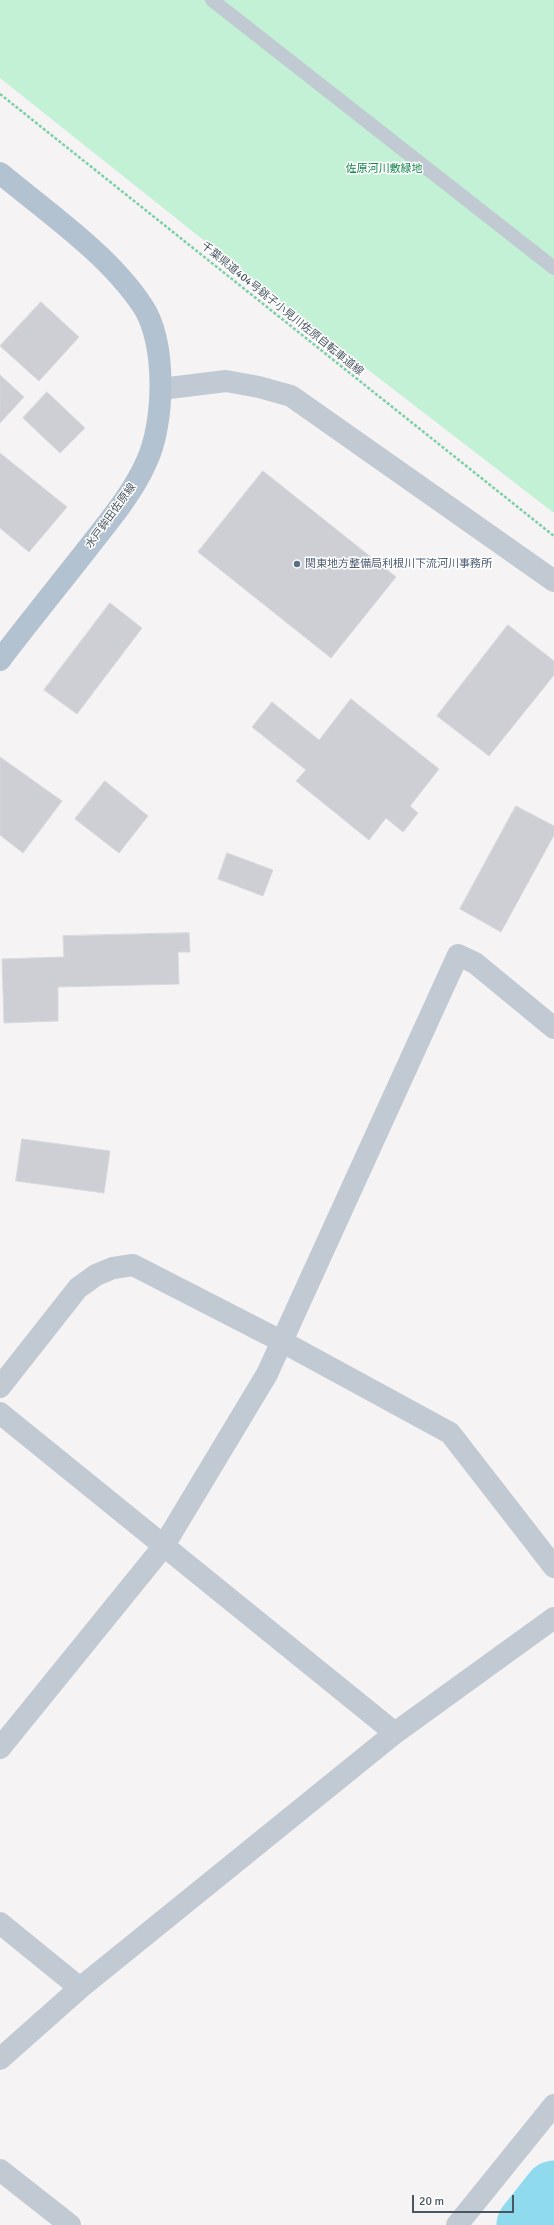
<!DOCTYPE html>
<meta charset="utf-8">
<style>
body{margin:0}
#map{position:relative;width:554px;height:2225px;overflow:hidden;background:#f5f3f3;font-family:Signika,sans-serif}
canvas{display:block}
.scale{position:absolute;left:412px;top:2195px;width:102px;height:18px;box-sizing:border-box;border:2px solid #4a5661;border-top:0;padding-left:5px;font-size:12px;line-height:14px;white-space:nowrap;color:#4a5661;-webkit-text-stroke:3px #fff;paint-order:stroke}
</style>
<div id="map">
<canvas width="554" height="2225"></canvas>
<div class="scale">20 m</div>
</div>
<script>
const c = document.querySelector('canvas').getContext('2d');
c.lineJoin = 'round';
function fillPath(path, color) { c.fillStyle = color; c.fill(path, 'evenodd'); }
function stroke(path, color, width, dash) { c.strokeStyle = color; c.lineWidth = width; c.lineCap = dash ? 'butt' : 'round'; c.setLineDash(dash || []); c.stroke(path); }
function drawText(font, color, halo, rows, align = 'center') {
  c.font = font + ' Signika,"Noto Sans JP",sans-serif'; c.lineWidth = 3; c.setLineDash([]); c.textBaseline = 'middle'; c.strokeStyle = halo; c.fillStyle = color; for (const [text, x, y, turn = 0] of rows) {
    c.save(); c.translate(x, y); c.rotate((+turn || 0) * Math.PI / 180); c.textAlign = isNaN(turn) ? turn : align; if (halo) c.strokeText(text, 0, 0); c.fillText(text, 0, 0); c.restore();
  }
}
fillPath(new Path2D(`
 M0,0H554V513L319,332L0,78Z`), '#c3f1d5');
stroke(new Path2D(`
 M527,2225L554,2191`), '#90daee', 61);
const building = new Path2D(`
 M41,302L79,337L39,381L0,346Z
 M0,375L24,397L0,423Z
 M47,392L85,428L60,453L23,418Z
 M0,453L67,507L29,552L0,528Z
 M263,471L396,577L331,658L198,552Z
 M110,603L142,628L77,714L44,690Z
 M508,625L554,661V675L489,756L437,716Z
 M351,699L439,769L410,806L418,813L403,832L386,818L369,840L296,781L306,770L252,727L272,702L319,740Z
 M0,757L62,801L23,853L0,835Z
 M105,781L148,816L119,853L75,819Z
 M516,806L554,826V835L501,932L460,909Z
 M227,853L273,870L263,896L218,879Z
 M189,933L190,952H178L179,984L58,987V1021L4,1023L2,959L64,957L63,936Z
 M22,1139L110,1151L104,1193L16,1181Z`);
fillPath(building, '#cdcfd5');
stroke(building, '#d7d9de', 1);
stroke(new Path2D(`
 M0,94L554,536`), '#7ad0a6', 2.5, [3, 2]);
stroke(new Path2D(`
 M212,0L554,268`), '#c1cad2', 14);
stroke(new Path2D(`
 M161,389L226,381L259,387L291,396L554,581
 M0,1387L78,1288L96,1275L113,1268L133,1265L281,1341L450,1433L554,1567
 M0,1413L395,1733
 M0,1748L163,1547L267,1374L458,955L475,963L554,1028
 M0,1923L80,1988
 M0,2059L80,1988L395,1733L554,1618
 M0,2170L70,2225
 M457,2225L554,2105`), '#c1cad2', 22);
stroke(new Path2D(`
 M0,173C47,212 108,254 142,305C167,341 165,424 146,463C132,494 109,521 88,548C59,585 29,622 0,660`), '#b3c2d1', 22);
for (const [x, y, r, color] of [
 [297,564,4,"#5c6f8a"]
]) { const dot = new Path2D(); dot.arc(x, y, r, 0, 2 * Math.PI); c.fillStyle = color; c.fill(dot); stroke(dot, '#fff', 1.5); }
drawText('11px', '#17864f', '#fff', [
 ["佐原河川敷緑地",384,169]
]);
drawText('11px', '#4a5661', '#fff', [
 ["千葉県道404号銚子小見川佐原自転車道線",282,309,39],
 ["水戸鉾田佐原線",111,516,-54]
]);
drawText('11px', '#4e5e75', '#fff', [
 ["関東地方整備局利根川下流河川事務所",305,564]
], 'left');
</script>
